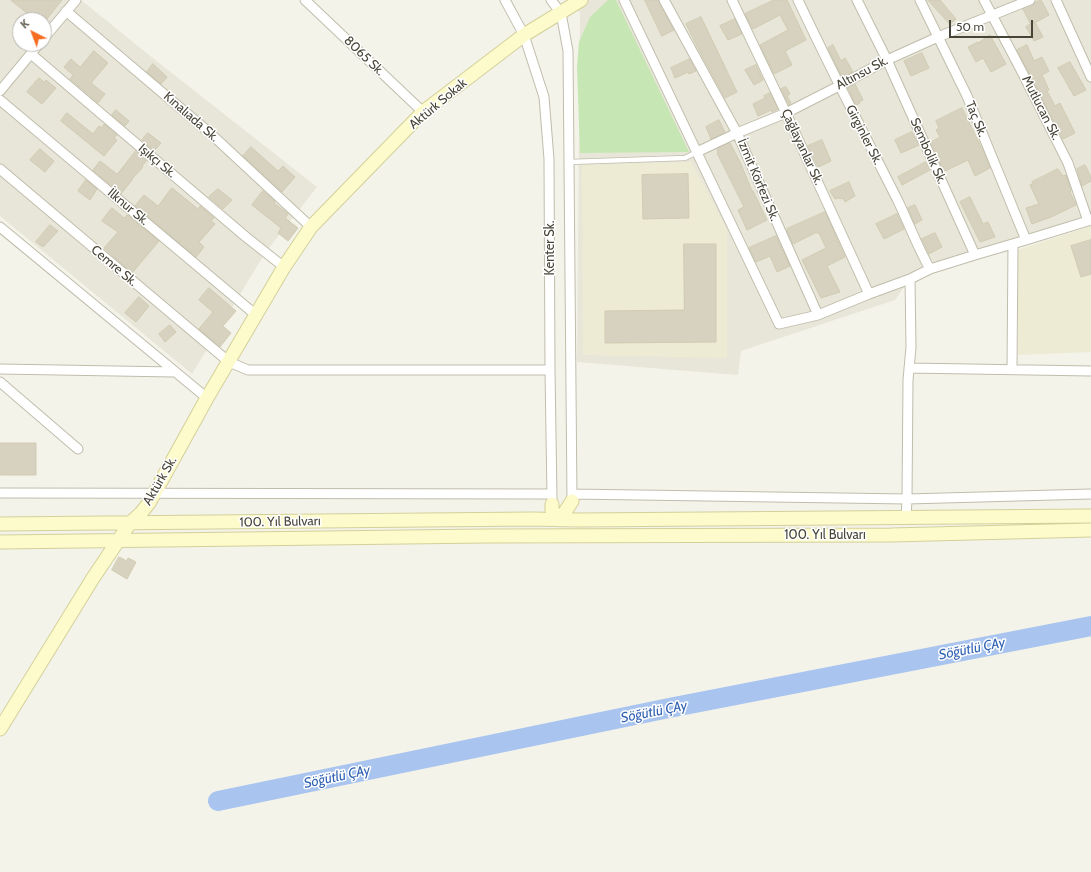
<!DOCTYPE html>
<meta charset="utf-8">
<style>
body{margin:0}
#map{position:relative;width:1091px;height:872px;overflow:hidden;background:#f4f3ea;font-family:Cabin,sans-serif}
canvas{display:block}
.north{position:absolute;left:12px;top:12px;width:40px;height:40px;box-sizing:border-box;background:#fff;border:1px solid #b6b5af;border-radius:50%;rotate:318deg;font-size:11px;font-weight:700;line-height:16px;text-align:center;color:#484538}
.north::after{content:'';display:block;margin:auto;width:14px;height:18px;background:#f56b20;clip-path:polygon(50% 0,100% 100%,50% 72%,0 100%)}
.scale{position:absolute;left:949px;top:20px;width:84px;height:18px;box-sizing:border-box;border:2px solid #484538;border-top:0;padding-left:5px;font-size:12px;line-height:14px;white-space:nowrap;color:#484538;-webkit-text-stroke:3px #fff;paint-order:stroke}
</style>
<div id="map">
<canvas width="1091" height="872"></canvas>
<div class="north">K</div>
<div class="scale">50 m</div>
</div>
<script>
const c = document.querySelector('canvas').getContext('2d');
c.lineJoin = 'round';
function fillPath(path, color) { c.fillStyle = color; c.fill(path, 'evenodd'); }
function stroke(path, color, width, dash) { c.strokeStyle = color; c.lineWidth = width; c.lineCap = dash ? 'butt' : 'round'; c.setLineDash(dash || []); c.stroke(path); }
function drawText(font, color, halo, rows, align = 'center') {
  c.font = font + ' Cabin,sans-serif'; c.lineWidth = 3; c.setLineDash([]); c.textBaseline = 'middle'; c.strokeStyle = halo; c.fillStyle = color; for (const [text, x, y, turn = 0] of rows) {
    c.save(); c.translate(x, y); c.rotate((+turn || 0) * Math.PI / 180); c.textAlign = isNaN(turn) ? turn : align; if (halo) c.strokeText(text, 0, 0); c.fillText(text, 0, 0); c.restore();
  }
}
fillPath(new Path2D(`
 M0,0H81L149,55L317,187L265,253L192,374L0,216ZM20,20H44V44H20Z
 M569,0H1091V215L1026,240L910,279L895,300L741,351L738,375L577,362L580,13Z`), '#e8e6d8');
fillPath(new Path2D(`
 M691,162L727,229V358L583,355L582,165Z
 M1091,226V352L1018,355L1017,250Z`), '#edebd4');
fillPath(new Path2D(`
 M608,0H616L689,152L580,153L577,67L579,42L590,17Z`), '#c6e7b4');
stroke(new Path2D(`
 M218,801L669,708L1091,626`), '#a8c4ef', 20);
const building = new Path2D(`
 M11,0H62L46,20H36Z
 M645,0H658L674,30L662,36Z
 M774,0H787L806,40L785,51L792,65L774,74L760,45L788,30L780,15L753,29L745,14Z
 M928,0H940L956,19L950,24Z
 M1041,0L1049,15L1031,25L1023,9Z
 M701,17L737,92L725,98L701,54L686,24Z
 M735,19L742,34L728,40L720,26Z
 M1035,22L1043,37L1034,41L1026,27Z
 M990,35L1006,64L991,72L983,58L976,62L968,47L978,42V43Z
 M833,45L841,61L845,58L853,72L842,77L828,48Z
 M1027,45L1034,61L1042,57L1049,71L1042,75L1049,90L1047,91L1055,106L1060,103L1075,133L1063,139L1017,50Z
 M94,51L108,63L91,83L105,94L98,103L70,79L73,75L64,67L71,59L80,67Z
 M922,53L929,68L911,76L904,61Z
 M690,59L696,71L689,74L688,72L675,78L671,68Z
 M1070,62L1086,90L1074,96L1058,68Z
 M153,64L167,77L161,84L147,72Z
 M756,65L763,80L754,85L745,70Z
 M39,78L44,82H45L46,80L56,88L42,104L27,92Z
 M855,84L863,100L859,102L860,103L856,105L848,88Z
 M786,87L790,94L787,96L791,103L789,105L781,89Z
 M770,93L778,109L772,112L771,110L758,116L753,104L765,98L764,96Z
 M962,108L984,153L990,168L975,176L968,160L945,171L942,165H941L931,142L940,137L936,130L939,128L936,121Z
 M116,110L129,121L125,126L112,115Z
 M67,113L93,134L99,126L102,128L104,124L117,135L114,138L117,140L104,156L61,121Z
 M719,120L725,132L711,139L706,127Z
 M912,132L919,145L901,153L895,140Z
 M148,133L161,143L154,151L142,140Z
 M822,140L831,161L818,167L808,146Z
 M730,143L740,162L752,191H753L767,220L747,230L738,210L744,207L717,153H718L717,149Z
 M251,147L278,171L283,166L295,177L282,192L243,156Z
 M40,149L54,161L45,172L30,160Z
 M136,151L147,160L142,166L143,167L132,179V180L121,194L93,170L100,161L117,174Z
 M926,162L930,170L902,185L898,177Z
 M1085,165L1091,177V181L1082,186L1077,169Z
 M1058,169L1063,176L1066,175L1071,191L1070,192L1076,205L1051,217L1032,224L1026,208L1039,204L1030,185L1033,184L1032,182Z
 M688,174L689,218L643,219L642,175Z
 M86,180L97,189L90,200L78,191Z
 M849,182L855,196L845,202L843,198L840,199L839,198L835,199L830,191Z
 M172,188L198,209L200,206L214,218L211,221L215,224L199,242L204,247L196,257L135,206L144,195L158,206Z
 M218,189L232,200L223,209L209,197Z
 M263,191L275,201L274,203L288,214L285,218L298,228L288,241L278,233L281,228L252,205Z
 M970,197L983,224L988,222L995,237L980,242L960,202Z
 M915,205L922,220L915,224L908,208Z
 M112,208L124,218L127,215L159,241L132,273L104,248L118,232L102,221Z
 M825,212L845,257L827,266L840,292L821,298L802,260L826,248L819,233L818,234L817,232L793,244L787,231H788L787,229Z
 M897,214L904,229L884,239L876,224Z
 M50,225L58,231L43,247L36,242Z
 M935,233L942,247L929,254L922,239Z
 M776,236L790,266L777,272L770,256L756,262L749,248Z
 M1091,240V274L1081,277L1071,246Z
 M684,244H716V342L605,343V311L684,310Z
 M209,288L236,311L223,326L231,333L220,347L199,329L213,312L199,300Z
 M139,297L149,306L136,322L125,313Z
 M170,325L176,332L165,342L159,334Z
 M0,443H36V475H0Z
 M119,557L127,561L128,558L136,562L127,579L112,570Z`);
fillPath(building, '#d6d2bf');
stroke(building, '#d1cbb2', 1);
const lane = new Path2D(`
 M569,162L685,158L697,152`);
const street = new Path2D(`
 M305,0L423,112
 M505,0L524,35L544,97L549,159L550,370L552,498
 M551,0L561,13L568,51L572,500
 M624,0L779,324L818,315
 M664,0L737,133L818,315L869,294L910,279L930,269L975,255
 M732,0L786,113L869,294
 M798,0C830,68 864,134 898,201C909,224 918,248 930,269
 M857,0L887,60L975,255L1026,240L1091,220
 M920,0L967,96L1026,240
 M984,0L1022,72L1068,163L1088,221
 M1056,0L1091,77
 M66,11L211,134L311,227
 M44,38L76,0
 M31,54L246,237L284,267
 M0,91L39,44
 M0,100L256,315
 M697,152L737,133L786,113L839,86L887,60L938,37L1030,0
 M0,169L229,362L248,370H550
 M0,227L207,398
 M909,368L1091,371
 M0,369L174,372
 M1012,369L1013,244
 M0,382L78,449
 M0,493L552,494
 M572,494L907,499L1091,494
 M906,518L907,499L908,380L911,347L910,279`);
const secondary = new Path2D(`
 M552,504V510L560,520
 M560,520L572,501
 M0,524L532,519L579,520L1091,516
 M0,542L486,536L891,535L1091,530
 M0,729L93,578L130,523L141,513L149,503L207,398L284,267L311,227L423,112L524,35L581,0`);
stroke(lane, '#c0bdac', 6);
stroke(street, '#c0bdac', 11);
stroke(secondary, '#d3d09a', 15);
stroke(lane, '#fff', 4.5);
stroke(street, '#fff', 9);
stroke(secondary, '#fdfbcb', 13);
drawText('13px', '#484538', '#fff', [
 ["8065 Sk.",364,56,44],
 ["Altınsu Sk.",862,73,-28],
 ["Aktürk Sokak",438,104,-40],
 ["Mutlucan Sk.",1041,108,63],
 ["Kınalıada Sk.",191,117,41],
 ["Taç Sk.",976,119,68],
 ["Girginler Sk.",864,135,63],
 ["Çağlayanlar Sk.",802,147,65],
 ["Sembolik Sk.",928,151,66],
 ["Işıkçı Sk.",157,161,40],
 ["İzmit Körfezi Sk.",758,180,67],
 ["İlknur Sk.",128,207,40],
 ["Kenter Sk.",550,248,-90],
 ["Cemre Sk.",114,266,40],
 ["Aktürk Sk.",160,481,-60],
 ["100. Yıl Bulvarı",280,522,-1],
 ["100. Yıl Bulvarı",825,535]
]);
drawText('italic 14px', '#3263b3', '#fff', [
 ["Söğütlü ÇAy",972,649,-11],
 ["Söğütlü ÇAy",654,712,-11],
 ["Söğütlü ÇAy",337,777,-12]
]);
</script>
